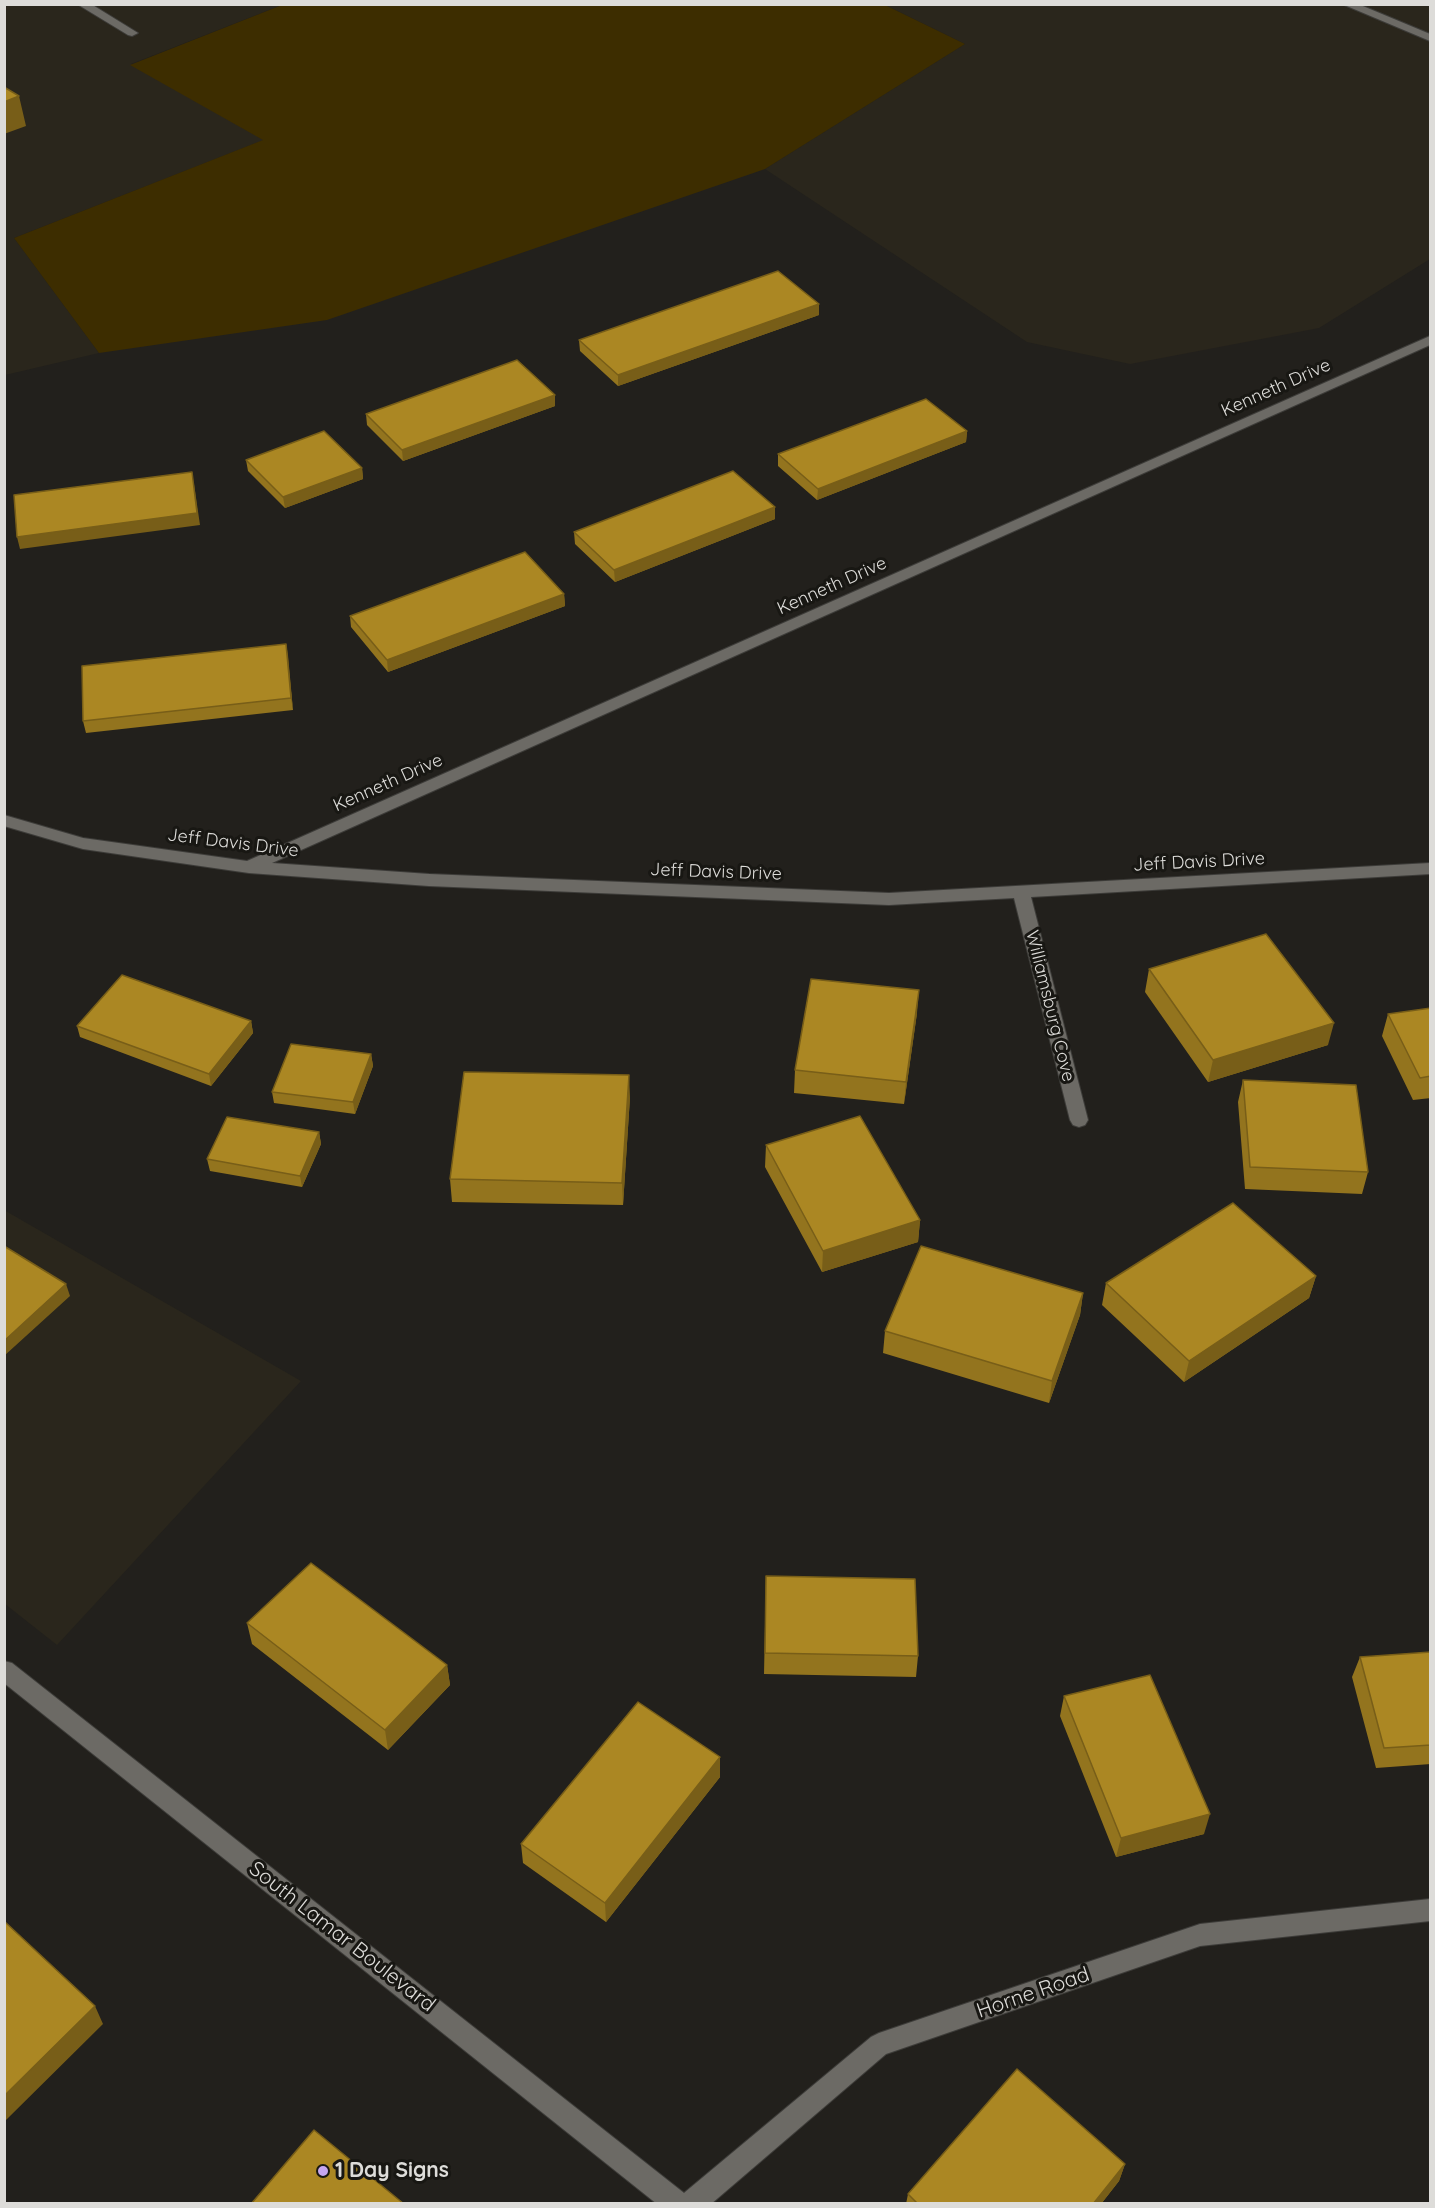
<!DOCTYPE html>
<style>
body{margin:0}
#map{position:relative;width:1435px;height:2208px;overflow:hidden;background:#22201c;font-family:Quicksand,sans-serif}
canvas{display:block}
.frame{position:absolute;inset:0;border:6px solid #dddcd9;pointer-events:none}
</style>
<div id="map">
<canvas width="1435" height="2208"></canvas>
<div class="frame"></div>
</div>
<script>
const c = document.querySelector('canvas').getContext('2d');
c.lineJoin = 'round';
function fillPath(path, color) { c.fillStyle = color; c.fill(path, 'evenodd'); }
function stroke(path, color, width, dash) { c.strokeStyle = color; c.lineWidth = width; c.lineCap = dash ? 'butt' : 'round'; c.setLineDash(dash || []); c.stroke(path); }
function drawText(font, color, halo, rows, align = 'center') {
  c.font = font + ' Quicksand,sans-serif'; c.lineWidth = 6; c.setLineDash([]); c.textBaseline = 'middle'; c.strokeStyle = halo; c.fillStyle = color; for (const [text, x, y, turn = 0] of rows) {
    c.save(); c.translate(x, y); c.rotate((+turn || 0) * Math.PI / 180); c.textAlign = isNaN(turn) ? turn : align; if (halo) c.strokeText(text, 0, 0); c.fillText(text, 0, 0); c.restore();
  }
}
fillPath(new Path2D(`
 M4,5H282L131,64L264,140L14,238L99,353L5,375Z
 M885,5H1430V259L1319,328L1130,364L1027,342L765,169L965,44Z
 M4,1210L301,1381L57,1645L5,1604Z`), '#2a261c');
fillPath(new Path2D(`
 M282,5H885L965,44L765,169L327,320L99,353L14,238L263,140L130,65Z`), '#3d2d00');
const minor = new Path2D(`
 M77,4H91L138,33L132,36L128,35Z
 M1342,4H1358L1430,34V41Z
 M1430,336V345L272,863L429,874L889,893L1430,863V874L1031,897L1088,1120L1085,1125L1079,1127L1073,1125L1070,1120L1014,898L889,905L429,886L249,873L83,849L4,826V815L83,838L247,861Z
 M4,1661L12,1663L684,2193L871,2037L879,2033L1200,1924L1430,1899V1921L1200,1946L886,2054L711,2204H657L4,1683Z`);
stroke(minor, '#3d3c39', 2);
fillPath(minor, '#6c6a65');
fillPath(new Path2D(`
 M819,315L618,386L580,351L579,340Z
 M555,395V406L403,461L367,425L366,414Z
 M967,431L966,442L817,500L778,466V454Z
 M246,460L362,468L363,479L285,508L248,471Z
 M775,507V519L615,582L575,544L574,532Z
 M564,594L565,606L388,672L351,627L350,616Z
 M286,644L293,710L86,733L83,721Z
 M1149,969L1328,1045L1208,1082L1145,992Z
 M1431,1008V1098L1413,1100L1382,1036L1388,1014Z
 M917,1013L904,1104L794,1093L795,1070Z
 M251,1021L253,1033L211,1086L80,1037L77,1026Z
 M371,1054L373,1066L355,1114L274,1103L272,1092Z
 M1243,1080L1368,1172L1362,1194L1245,1189L1238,1102Z
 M630,1097L623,1205L452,1202L450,1179Z
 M319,1132L321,1144L302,1187L210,1171L207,1159Z
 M766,1145L920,1220L918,1242L822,1272L765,1167Z
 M1316,1276L1309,1298L1184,1382L1102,1305L1106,1283Z
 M1083,1293L1080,1315L1049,1403L883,1353L885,1331Z
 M766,1576L918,1656L916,1677L764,1674Z
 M247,1623L447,1665L450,1685L388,1750L252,1644Z
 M1431,1652V1764L1376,1768L1352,1677L1360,1657Z
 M1064,1696L1204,1834L1116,1857L1060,1716Z
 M720,1757V1777L606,1922L523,1863L521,1844Z
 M1125,2164L1119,2181L1101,2204H906L908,2194Z`), '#93741e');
fillPath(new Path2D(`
 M19,96L26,126L4,134V102Z
 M819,304V315L618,386V375Z
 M555,395V406L403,461L402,450Z
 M967,431L966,442L817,500L818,489Z
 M362,468L363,479L285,508L283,497Z
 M194,484L200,525L20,549L17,537Z
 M775,507V519L615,582L614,570Z
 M564,594L565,606L388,672L387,660Z
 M286,644L288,655L293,710L291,698Z
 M919,990L917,1013L904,1104L906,1082Z
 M251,1021L253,1033L211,1086L209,1074Z
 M1334,1023L1328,1045L1208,1082L1213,1060Z
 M371,1054L373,1066L355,1114L353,1102Z
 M629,1075L630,1097L623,1205L622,1183Z
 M319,1132L321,1144L302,1187L300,1176Z
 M920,1220L918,1242L822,1272L823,1251Z
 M1316,1276L1309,1298L1184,1382L1189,1361Z
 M66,1284L70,1296L4,1356V1341Z
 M1083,1293L1080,1315L1049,1403L1052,1381Z
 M447,1665L450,1685L388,1750L385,1730Z
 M720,1757V1777L606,1922L605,1903Z
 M1210,1814L1204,1834L1116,1857L1121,1838Z
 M95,2006L103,2024L4,2122V2096Z
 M1125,2164L1119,2181L1101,2204H1093Z`), '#785e18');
const building = new Path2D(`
 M4,87L19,96L4,102Z
 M778,271L819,304L618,375L579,340Z
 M517,360L555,395L402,450L366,414Z
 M926,399L967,431L818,489L778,454Z
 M324,431L362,468L283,497L246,460Z
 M733,471L775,507L614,570L574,532Z
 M192,472L197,513L17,537L14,495Z
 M525,552L564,594L387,660L350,616Z
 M286,644L291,698L83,721L82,666Z
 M1266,934L1334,1023L1213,1060L1149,969Z
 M122,975L251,1021L209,1074L77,1026Z
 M811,979L919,990L906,1082L795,1070Z
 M1431,1008V1076L1420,1078L1388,1014Z
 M291,1044L371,1054L353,1102L272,1092Z
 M464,1072L629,1075L622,1183L450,1179Z
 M1243,1080L1356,1085L1368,1172L1250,1167Z
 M860,1116L920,1220L823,1251L766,1145Z
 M227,1117L319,1132L300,1176L207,1159Z
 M1233,1203L1316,1276L1189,1361L1106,1283Z
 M4,1246L66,1284L4,1341Z
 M921,1246L1083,1293L1052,1381L885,1331Z
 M311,1563L447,1665L385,1730L247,1623Z
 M766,1576L915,1579L918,1656L765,1653Z
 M1431,1652V1745L1384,1748L1360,1657Z
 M1150,1675L1210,1814L1121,1838L1064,1696Z
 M638,1702L720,1757L605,1903L521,1844Z
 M4,1921L95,2006L4,2096Z
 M1017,2069L1125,2164L1093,2204H918L908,2194Z
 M314,2130L404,2204H251Z`);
fillPath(building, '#ab8723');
stroke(building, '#785e18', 1.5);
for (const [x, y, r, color] of [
 [323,2171,6,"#c6a6f0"]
]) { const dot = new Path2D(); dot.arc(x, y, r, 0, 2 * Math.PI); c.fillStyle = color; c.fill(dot); stroke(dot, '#181713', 2); }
drawText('18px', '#dddcd9', '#181713', [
 ["Kenneth Drive",1276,388,-24],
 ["Kenneth Drive",832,586,-24],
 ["Kenneth Drive",388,783,-24],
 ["Jeff Davis Drive",233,843,7],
 ["Jeff Davis Drive",1199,862,-3],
 ["Jeff Davis Drive",716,872,2],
 ["Williamsburg Cove",1050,1006,76]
]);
drawText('21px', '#dddcd9', '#181713', [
 ["South Lamar Boulevard",342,1937,38],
 ["Horne Road",1033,1993,-19]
]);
drawText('bold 21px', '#dddcd9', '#181713', [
 ["1 Day Signs",335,2171]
], 'left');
</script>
